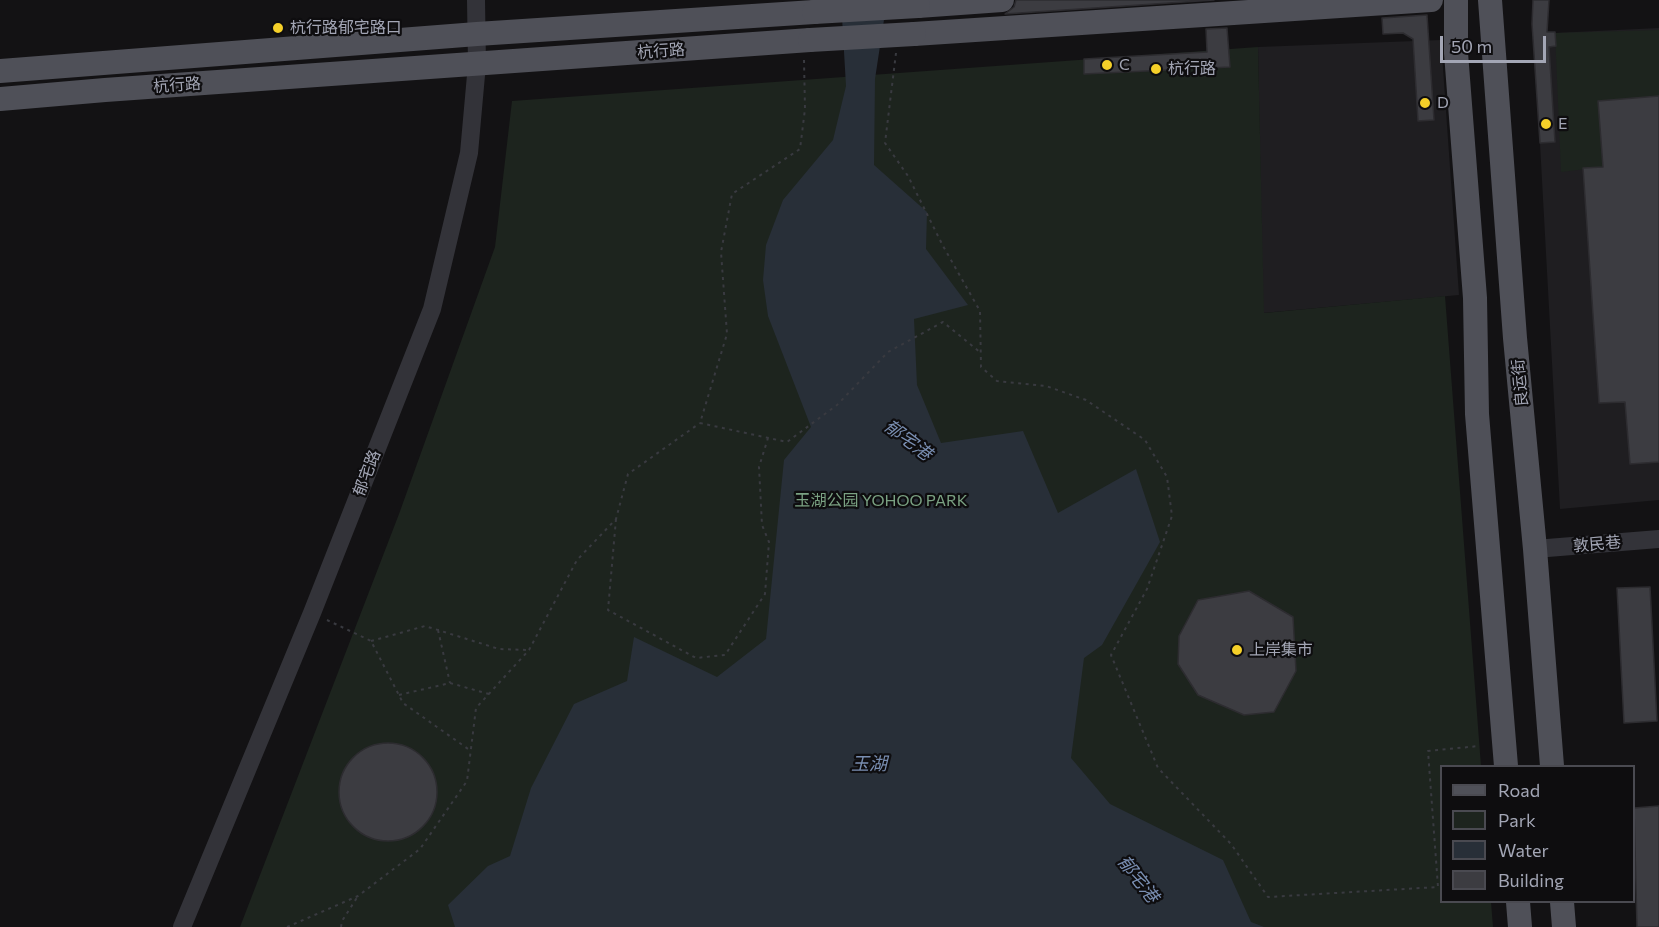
<!DOCTYPE html>
<meta charset="utf-8">
<style>
body{margin:0}
#map{position:relative;width:1659px;height:927px;overflow:hidden;background:#131214;font-family:Commissioner,sans-serif}
canvas{display:block}
.legend{position:absolute;left:1440px;top:765px;width:195px;height:138px;box-sizing:border-box;background:#0e0d0f;border:2px solid #4a4a51;margin:0;padding:8px 10px;list-style:none;font-size:18px;color:#a3a6b5}
.legend li{display:flex;align-items:center;gap:12px;height:30px}
.legend b{width:30px;border:2px solid #4a4a51}
.scale{position:absolute;left:1440px;top:36px;width:106px;height:27px;box-sizing:border-box;border:3px solid #a3a6b5;border-top:0;padding-left:8px;font-size:18px;line-height:21px;white-space:nowrap;color:#a3a6b5;-webkit-text-stroke:4px #0e0d0f;paint-order:stroke}
</style>
<div id="map">
<canvas width="1659" height="927"></canvas>
<ul class="legend">
<li><b style="height:8px;background:#4f5058"></b>Road</li>
<li><b style="height:16px;background:#1d241e"></b>Park</li>
<li><b style="height:16px;background:#282f38"></b>Water</li>
<li><b style="height:16px;background:#3c3c41"></b>Building</li>
</ul>
<div class="scale">50 m</div>
</div>
<script>
const c = document.querySelector('canvas').getContext('2d');
c.lineJoin = 'round';
function fillPath(path, color) { c.fillStyle = color; c.fill(path, 'evenodd'); }
function stroke(path, color, width, dash) { c.strokeStyle = color; c.lineWidth = width; c.lineCap = dash ? 'butt' : 'round'; c.setLineDash(dash || []); c.stroke(path); }
function drawText(font, color, halo, rows, align = 'center') {
  c.font = font + ' Commissioner,"Noto Sans SC",sans-serif'; c.lineWidth = 4.5; c.setLineDash([]); c.textBaseline = 'middle'; c.strokeStyle = halo; c.fillStyle = color; for (const [text, x, y, turn = 0] of rows) {
    c.save(); c.translate(x, y); c.rotate((+turn || 0) * Math.PI / 180); c.textAlign = isNaN(turn) ? turn : align; if (halo) c.strokeText(text, 0, 0); c.fillText(text, 0, 0); c.restore();
  }
}
fillPath(new Path2D(`
 M1659,28V500L1560,509L1534,34Z
 M1441,40L1459,295L1263,313L1258,47Z`), '#1f1e21');
fillPath(new Path2D(`
 M1659,30V96L1603,167L1561,172L1555,33Z
 M1258,47L1264,313L1445,296L1481,766H1442V902H1491L1493,927H240L399,514L495,247L512,101Z`), '#1d241e');
fillPath(new Path2D(`
 M841,0H887L875,79L874,165L927,212L926,249L968,305L914,319L917,385L941,443L1023,431L1058,513L1136,469L1160,542L1102,645L1084,658L1071,758L1110,804L1223,860L1251,922L1264,927H455L448,905L488,866L510,856L531,788L574,704L627,681L634,637L717,677L766,639L784,460L811,427L768,316L763,280L766,245L783,200L833,140L846,86Z`), '#282f38');
const building = new Path2D(`
 M1016,0H1214L1005,14L1014,7Z
 M1533,0H1549L1547,32H1555L1556,46L1549,47L1555,142L1540,143L1532,24Z
 M1427,15L1434,120L1418,121L1413,39L1403,33L1383,34L1382,18Z
 M1227,28L1230,67L1084,74V59L1207,52L1206,29Z
 M1659,96V462L1630,464L1625,402L1599,403L1583,168L1603,167L1598,101Z
 M1650,587L1657,721L1624,723L1617,588Z
 M1249,591L1293,617L1296,671L1274,712L1244,715L1198,695L1178,664L1179,636L1198,600Z
 M339 792a49 49 0 1 1 98 0a49 49 0 1 1-98 0Z
 M1659,806V927H1637L1634,808Z`);
fillPath(building, '#3c3c41');
stroke(building, '#2d2c30', 1.5);
stroke(new Path2D(`
 M896,53L885,143L908,176L943,246L980,311L981,367L997,381L1046,386L1086,400L1145,440L1167,477L1172,516L1147,589L1111,655L1158,768L1231,844L1268,897L1438,887L1428,751L1479,746
 M804,60L805,109L800,149L732,194L721,252L727,334L700,423L787,442L837,405L888,352L943,322L981,353
 M616,519L608,610L696,658L725,655L765,594L769,542L762,525L759,467L768,438
 M327,620L371,641L403,703L471,751
 M438,630L450,683
 M371,641L425,626L499,649L528,650
 M399,695L450,683L489,694
 M287,927L358,896L420,849L467,781L476,708L529,650L577,560L616,519L628,474L700,423
 M341,927L342,921L358,896`), '#393a40', 2, [3, 4.5]);
stroke(new Path2D(`
 M1535,549L1659,539
 M182,927L312,613L432,309L469,153L477,64L476,0`), '#333339', 18);
stroke(new Path2D(`
 M1456,0V53L1475,298L1477,414L1506,766
 M1490,0L1515,338L1535,549L1552,766
 M918,6L1002,0
 M914,34L1431,0
 M0,71L477,34L814,12
 M0,99L105,90L810,40
 M1518,902L1520,927
 M1562,902L1564,927`), '#4f5058', 24);
stroke(new Path2D(`
 M814,12L918,6
 M810,40L914,34`), '#4f5058', 24);
for (const [x, y, r, color] of [
 [278,28,6,"#f5d029"],
 [1107,65,6,"#f5d029"],
 [1156,69,6,"#f5d029"],
 [1425,103,6,"#f5d029"],
 [1546,124,6,"#f5d029"],
 [1237,650,6,"#f5d029"]
]) { const dot = new Path2D(); dot.arc(x, y, r, 0, 2 * Math.PI); c.fillStyle = color; c.fill(dot); stroke(dot, '#0e0d0f', 2); }
drawText('16px', '#a3a6b5', '#0e0d0f', [
 ["杭行路郁宅路口",290,28],
 ["C",1119,65],
 ["杭行路",1168,69],
 ["D",1437,103],
 ["E",1558,124],
 ["上岸集市",1249,650]
], 'left');
drawText('16px', '#a3a6b5', '#0e0d0f', [
 ["杭行路",661,51,-4],
 ["杭行路",177,85,-4],
 ["良运街",1520,383,-95],
 ["郁宅路",367,473,-69],
 ["敦民巷",1597,544,-5]
]);
drawText('16px', '#7aa182', '#0e0d0f', [
 ["玉湖公园 YOHOO PARK",881,501]
]);
drawText('italic 18px', '#798eb1', '#0e0d0f', [
 ["郁宅港",908,440,37],
 ["玉湖",869,764],
 ["郁宅港",1138,879,52]
]);
</script>
